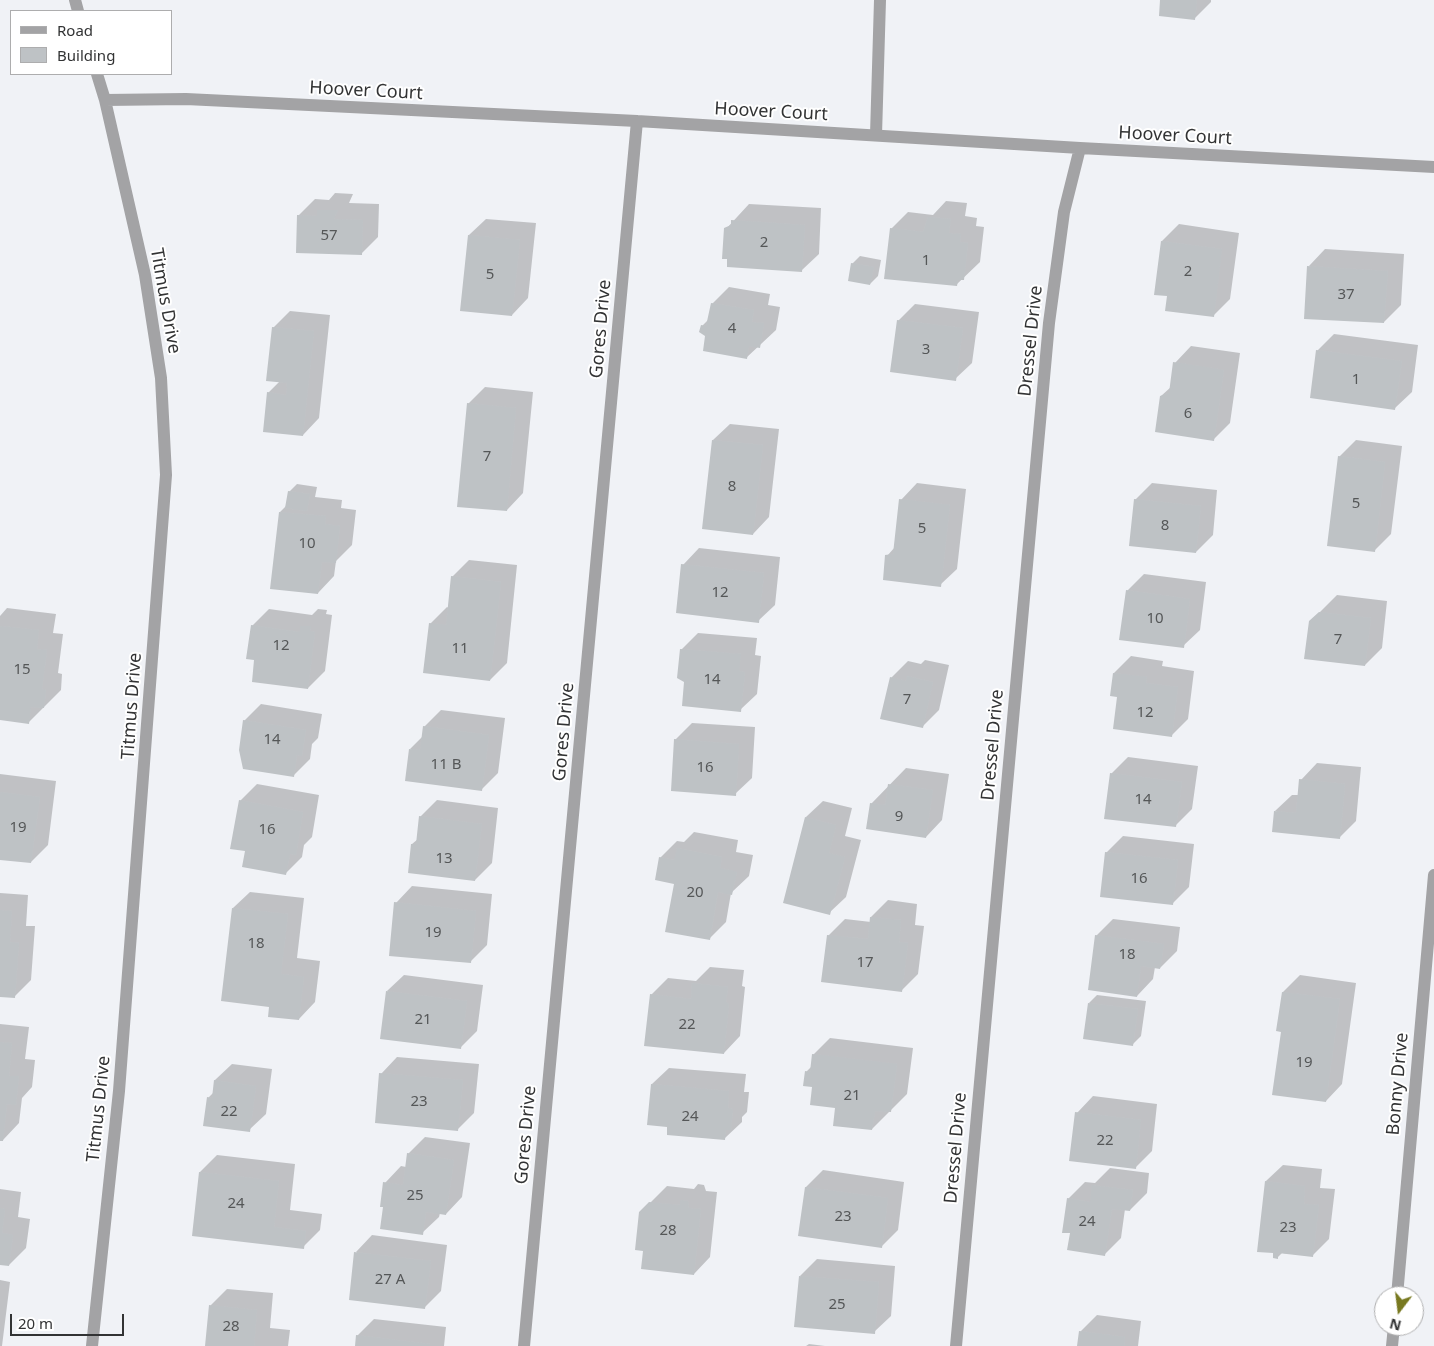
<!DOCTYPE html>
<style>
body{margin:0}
#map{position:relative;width:1434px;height:1346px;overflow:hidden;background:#f0f2f6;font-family:"Noto Sans",sans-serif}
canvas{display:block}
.legend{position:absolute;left:10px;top:10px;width:162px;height:65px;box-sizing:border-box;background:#fff;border:1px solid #adadae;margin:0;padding:6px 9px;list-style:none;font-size:15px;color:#323334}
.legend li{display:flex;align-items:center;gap:10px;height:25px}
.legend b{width:25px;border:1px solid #adadae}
.north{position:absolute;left:1374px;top:1286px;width:50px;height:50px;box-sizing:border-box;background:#fff;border:1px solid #adadae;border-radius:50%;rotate:195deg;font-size:14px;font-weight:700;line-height:20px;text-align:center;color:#323334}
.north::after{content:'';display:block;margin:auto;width:18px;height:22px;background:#787920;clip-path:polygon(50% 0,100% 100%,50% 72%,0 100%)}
.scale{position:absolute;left:10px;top:1314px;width:114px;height:22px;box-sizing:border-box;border:2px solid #323334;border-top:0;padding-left:6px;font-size:15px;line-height:18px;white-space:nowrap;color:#323334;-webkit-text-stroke:4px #fff;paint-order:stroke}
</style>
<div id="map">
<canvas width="1434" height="1346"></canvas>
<ul class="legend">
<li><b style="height:6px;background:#a3a3a5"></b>Road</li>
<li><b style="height:14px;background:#bec2c5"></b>Building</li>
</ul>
<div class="north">N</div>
<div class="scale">20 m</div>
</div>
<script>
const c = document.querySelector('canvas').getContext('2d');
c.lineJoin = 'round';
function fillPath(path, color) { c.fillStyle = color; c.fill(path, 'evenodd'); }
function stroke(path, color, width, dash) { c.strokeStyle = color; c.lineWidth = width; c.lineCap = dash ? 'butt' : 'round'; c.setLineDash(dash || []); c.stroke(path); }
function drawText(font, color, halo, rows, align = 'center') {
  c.font = font + ' "Noto Sans",sans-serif'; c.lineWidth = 4; c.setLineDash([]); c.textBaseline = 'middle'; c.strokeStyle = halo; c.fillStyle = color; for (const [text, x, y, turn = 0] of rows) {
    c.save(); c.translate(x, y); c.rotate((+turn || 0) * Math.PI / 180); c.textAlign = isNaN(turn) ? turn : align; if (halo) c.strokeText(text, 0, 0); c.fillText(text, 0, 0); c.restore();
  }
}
fillPath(new Path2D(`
 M1161,0H1211V2L1194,19Z
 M335,193L353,194L349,203L379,204L378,237L361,254L298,216L315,199L329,200Z
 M946,201L967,203L965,216L977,218L976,226L984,227L980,262L956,285L891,229L908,212L933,215Z
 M749,204L821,208L819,254L802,270L726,229Z
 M486,219L536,223L528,298L512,315L469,235Z
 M1179,224L1239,233L1230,299L1213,316L1168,295L1162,241Z
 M1325,249L1404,254L1401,305L1384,322L1309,266Z
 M860,256L881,260L878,276L870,284L852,264Z
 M729,287L770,294L768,305L780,307L776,330L746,358L707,336L702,326L709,319L712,304Z
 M915,304L979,312L972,363L955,379L898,321Z
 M290,311L330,315L319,418L303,435L268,393L280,381L273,328Z
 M1334,334L1418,345L1412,392L1395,408L1317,351Z
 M1191,346L1240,353L1230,423L1213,440L1161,396L1171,387L1175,363Z
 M485,387L533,392L523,493L507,510L468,404Z
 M730,424L779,429L769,517L753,534L713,440Z
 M1356,440L1402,446L1391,534L1374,551L1339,457Z
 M917,483L966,489L957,569L940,585L887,556L895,547L901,500Z
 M1152,483L1217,490L1213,535L1196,552L1135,500Z
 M297,484L317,487L315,497L342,500L341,508L356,510L352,545L336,561L334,576L318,593L280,512L287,505L289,492Z
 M699,548L780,557L775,605L758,621L683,565Z
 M469,560L517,565L507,663L490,680L430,624L447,607L449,608L452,577Z
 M1144,574L1206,582L1200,630L1183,646L1127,591Z
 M1337,595L1387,601L1382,648L1365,665L1310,622Z
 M7,608L56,614L53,633L63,634L58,673L62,674L61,690L29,722L0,719V616Z
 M269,609L312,615L318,609L327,610L326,614L332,615L325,671L308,688L256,659L252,626Z
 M698,633L757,638L755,655L761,656L757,694L740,710L686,681L681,650Z
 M1131,656L1163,661L1162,666L1194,671L1188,719L1171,736L1119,696L1111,695L1114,673Z
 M925,660L949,665L939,710L922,727L891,678L908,661L921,664Z
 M261,704L322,714L318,738L312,744L310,759L293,776L244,721Z
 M441,710L505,718L498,773L481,790L410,749L423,736L424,727Z
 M692,723L755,727L752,778L735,794L675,740Z
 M1128,757L1198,766L1192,809L1175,826L1111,774Z
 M1317,763L1361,767L1356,821L1339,838L1275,811L1292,795H1299L1301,780Z
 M906,768L949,774L942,820L926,837L871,804Z
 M0,774L56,781L48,845L31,862L0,858Z
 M257,784L319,795L312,837L304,845L302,857L286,873L247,850L240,801Z
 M437,800L498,808L492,863L475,880L412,844L418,839L420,817Z
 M823,801L852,808L845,836L861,840L846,897L829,913L806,817Z
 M694,832L738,840L736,852L753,855L749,876L731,893L726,922L709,939L660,858L677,841L684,842Z
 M1123,836L1194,844L1189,887L1172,904L1106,853Z
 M412,886L492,894L487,945L470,962L396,903Z
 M250,892L304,898L297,958L320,961L315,1002L299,1019L270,1006L233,908Z
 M0,893L28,895L26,926H35L31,980L14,997L0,996Z
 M888,900L917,904L915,925L924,926L918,974L902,990L828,936L845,919L871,922V917Z
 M1113,919L1180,927L1177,951L1160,968L1155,967L1153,979L1137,996L1096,936Z
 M710,967L744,970L742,986L745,987L740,1036L724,1053L651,995L668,978L696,981Z
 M404,975L483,985L477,1031L460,1048L387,991Z
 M1300,975L1356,983L1342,1084L1326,1101L1282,1032L1283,992Z
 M1097,995L1146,1001L1141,1036L1133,1044L1089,1003Z
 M0,1024L29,1027L25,1059L35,1060L32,1087L22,1098L19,1123L3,1140H0Z
 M830,1038L913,1048L907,1094L872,1129L837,1107L814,1086L806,1072L812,1066L813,1055Z
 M397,1057L479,1064L474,1113L457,1130L381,1074Z
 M232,1064L272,1069L266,1114L249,1130L208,1098L214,1092L215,1080Z
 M669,1068L746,1074L744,1092H749L747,1112L742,1117V1122L725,1138L669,1126L652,1084Z
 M1093,1096L1157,1104L1152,1151L1135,1168L1077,1113Z
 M425,1137L470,1143L462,1197L446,1214L440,1213L439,1217L422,1233L385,1206V1183L401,1166L406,1167L408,1154Z
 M217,1155L295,1164L290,1210L322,1214L320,1230L303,1247L193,1235L200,1172Z
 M1283,1165L1322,1169L1320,1188L1335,1189L1329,1239L1312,1256L1282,1253L1278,1257L1266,1181Z
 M1110,1168L1149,1173L1147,1193L1130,1210L1125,1209L1121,1238L1104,1255L1071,1232L1068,1199L1085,1182L1095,1183Z
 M823,1170L904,1182L898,1230L881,1247L799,1235L806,1187Z
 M698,1184L704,1185L706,1191L717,1192L710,1257L694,1274L650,1203L667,1186L694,1189Z
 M0,1189L21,1192L18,1217L30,1219L26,1248L9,1265L0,1264Z
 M372,1235L447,1245L441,1291L424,1308L356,1252Z
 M817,1259L895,1266L891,1316L874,1332L800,1276Z
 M0,1280L10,1282L2,1346H0Z
 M227,1289L273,1293L270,1328L290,1330L288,1346H206L211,1305Z
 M1097,1315L1141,1321L1138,1346H1079L1080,1332Z
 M374,1319L446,1327L444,1346H356L357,1336Z
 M809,1344L825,1346H806Z`), '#0003');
fillPath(new Path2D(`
 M1160,0H1197L1195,20L1159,16Z
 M317,210H338L334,219L363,220L362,255L296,253L297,215L317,216Z
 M928,217L951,219L949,233L961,234L960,242L968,243L964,280H958L957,286L884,279L890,228L923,232Z
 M731,220L805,225L802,272L727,267V259H722L724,228L731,225Z
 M468,235L520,240L512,316L460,311Z
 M1161,241L1222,249L1214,317L1165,311L1167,296L1154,295Z
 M851,263L874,267L870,285L848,281Z
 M1307,266L1388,271L1384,323L1304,319Z
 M711,303L754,310L752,322L764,323L760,348L749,346L747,359L703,351L705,336L699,332L701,325L706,326Z
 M897,320L963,328L956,381L890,372Z
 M272,327L314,331L303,436L263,432L267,392L286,395L287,383L266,381Z
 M1316,350L1402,361L1395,410L1310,398Z
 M1173,362L1224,370L1214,441L1155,432L1160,396L1169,393Z
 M467,403L516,408L507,511L457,507Z
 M712,440L763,445L753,535L702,529Z
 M1338,456L1385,462L1375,552L1327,546Z
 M288,491L310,494L307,511L285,508Z
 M899,499L950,505L941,587L883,580L885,555L893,554Z
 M1134,499L1201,506L1196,553L1129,546Z
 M279,512L326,516L325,524L340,526L336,563L322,562L318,594L270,589Z
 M681,564L764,573L759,623L676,613Z
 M451,576L501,582L490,681L423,673L429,623L446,625Z
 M1126,590L1190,599L1184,648L1119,640Z
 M1319,612L1371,618L1365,666L1304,659L1309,621Z
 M251,625L300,632V626H311L310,631L315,632L308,689L252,682L254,660L246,659Z
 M0,626L39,630L37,649L47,650L42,689L46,690L44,708L31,707L29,724L0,720Z
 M680,649L741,654L739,671L745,672L741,712L682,706L684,682L677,678Z
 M1113,673L1147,677L1146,683L1178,687L1172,737L1113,729L1117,697L1110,696Z
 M907,676L933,682L923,728L880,719L890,677L906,681Z
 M243,720L306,730L302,756L297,755L294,777L243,769L239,750Z
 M423,726L489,735L482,791L405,781L409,749L420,750Z
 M674,739L739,744L736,796L671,791Z
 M1110,773L1182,782L1176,827L1104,819Z
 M1299,779L1345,784L1340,839L1272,832L1274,811L1296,813Z
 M888,784L933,790L926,838L866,829L870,803L885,805Z
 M0,792L40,797L31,863L0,860Z
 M239,800L303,812L296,855L290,854L286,875L242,867L245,851L230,849Z
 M419,816L482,824L475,881L408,873L411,844H416Z
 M805,817L836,825L829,853L845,857L830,915L783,903Z
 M677,848L722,857L720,868L737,872L732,895L718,892L710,940L665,932L674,884L655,880L659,857L674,860Z
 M1105,852L1178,860L1173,905L1100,897Z
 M394,902L476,911L471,963L389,956Z
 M232,908L288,914L281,974L304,977L299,1020L268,1017L269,1007L221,1001Z
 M0,910L12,911L10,942L19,943L15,998L0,997Z
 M870,917L901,920L899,942L908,943L902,992L821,982L827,935L868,939Z
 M1095,935L1164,944L1160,969L1141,966L1137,997L1088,990Z
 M692,983L728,987L726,1002L729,1004L724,1054L644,1046L650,994L691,999Z
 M386,991L467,1001L461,1049L380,1039Z
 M1282,992L1340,999L1326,1102L1272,1095L1281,1032L1276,1031Z
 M1088,1003L1138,1009L1133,1046L1083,1039Z
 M0,1042L12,1043L9,1076H19L16,1105L7,1104L3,1141H0Z
 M812,1054L897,1064L891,1112L875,1111L872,1130L833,1126L835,1108L810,1105L812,1087L803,1086L805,1071L810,1072Z
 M379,1073L463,1080L458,1131L375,1123Z
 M214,1080L256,1086L250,1132L203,1126L207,1097L212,1098Z
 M651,1084L729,1091L728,1108L733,1109L731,1130H726L725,1140L667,1135V1127L647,1125Z
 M1075,1112L1141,1120L1136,1169L1069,1161Z
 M407,1153L454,1160L446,1215L426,1212L423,1235L380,1229L383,1207H380L383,1182L403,1185Z
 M199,1172L279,1181L274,1227L306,1231L304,1249L192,1236Z
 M1265,1181L1305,1186L1304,1204L1319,1205L1313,1257L1278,1253V1259L1273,1258V1253L1257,1252Z
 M1092,1185L1133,1190L1130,1211L1112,1209L1105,1256L1067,1250L1070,1233H1062L1067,1198L1090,1202Z
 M805,1187L888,1198L882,1248L798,1236Z
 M680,1200L688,1201L689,1208L701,1209L694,1275L641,1269L643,1251L635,1250L639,1212L649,1202L680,1205Z
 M0,1208L5,1209L2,1233L13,1235L9,1266L0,1265Z
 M354,1252L431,1261L425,1309L349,1300Z
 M799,1276L879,1282L875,1334L794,1327Z
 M209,1305L257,1310L254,1346H205Z
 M1079,1331L1125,1337L1124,1346H1077Z
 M356,1335L430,1344V1346H355Z`), '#bec2c5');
stroke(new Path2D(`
 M876,135L880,0`), '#a3a3a5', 12);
stroke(new Path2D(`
 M75,0L78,11
 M105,100L186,99L637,121L1080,148L1434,167
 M1397,1296L1434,875
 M92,1346L119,1091L166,475L161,378L145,275L105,100L97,74
 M524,1346L637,121
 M956,1346L1049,323L1064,212L1080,148
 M1392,1346L1394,1326`), '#a3a3a5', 12);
drawText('15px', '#555758', null, [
 ["57",329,236],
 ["2",764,243],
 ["1",926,261],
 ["2",1188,272],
 ["5",490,275],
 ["37",1346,295],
 ["4",732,329],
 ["3",926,350],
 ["1",1356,380],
 ["6",1188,414],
 ["7",487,457],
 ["8",732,487],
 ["5",1356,504],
 ["8",1165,526],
 ["5",922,529],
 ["10",307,544],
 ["12",720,593],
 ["10",1155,619],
 ["7",1338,640],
 ["12",281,646],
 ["11",460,649],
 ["15",22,670],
 ["14",712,680],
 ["7",907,700],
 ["12",1145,713],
 ["14",272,740],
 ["11 B",446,765],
 ["16",705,768],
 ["14",1143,800],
 ["9",899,817],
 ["19",18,828],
 ["16",267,830],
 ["13",444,859],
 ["16",1139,879],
 ["20",695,893],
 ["19",433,933],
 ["18",256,944],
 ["18",1127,955],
 ["17",865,963],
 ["21",423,1020],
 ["22",687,1025],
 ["19",1304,1063],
 ["21",852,1096],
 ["23",419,1102],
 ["22",229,1112],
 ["24",690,1117],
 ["22",1105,1141],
 ["25",415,1196],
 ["24",236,1204],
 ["23",843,1217],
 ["24",1087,1222],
 ["23",1288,1228],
 ["28",668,1231],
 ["27 A",390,1280],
 ["25",837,1305],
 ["28",231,1327]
]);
drawText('18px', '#323334', '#fff', [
 ["Hoover Court",366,91,3],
 ["Hoover Court",771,112,3],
 ["Hoover Court",1175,136,3],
 ["Titmus Drive",165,301,80],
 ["Gores Drive",601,329,-85],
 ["Dressel Drive",1031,341,-84],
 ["Titmus Drive",132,706,-86],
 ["Gores Drive",564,732,-85],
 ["Dressel Drive",993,745,-85],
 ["Bonny Drive",1398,1084,-85],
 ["Titmus Drive",99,1109,-84],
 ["Gores Drive",526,1135,-85],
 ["Dressel Drive",956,1148,-85]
]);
</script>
